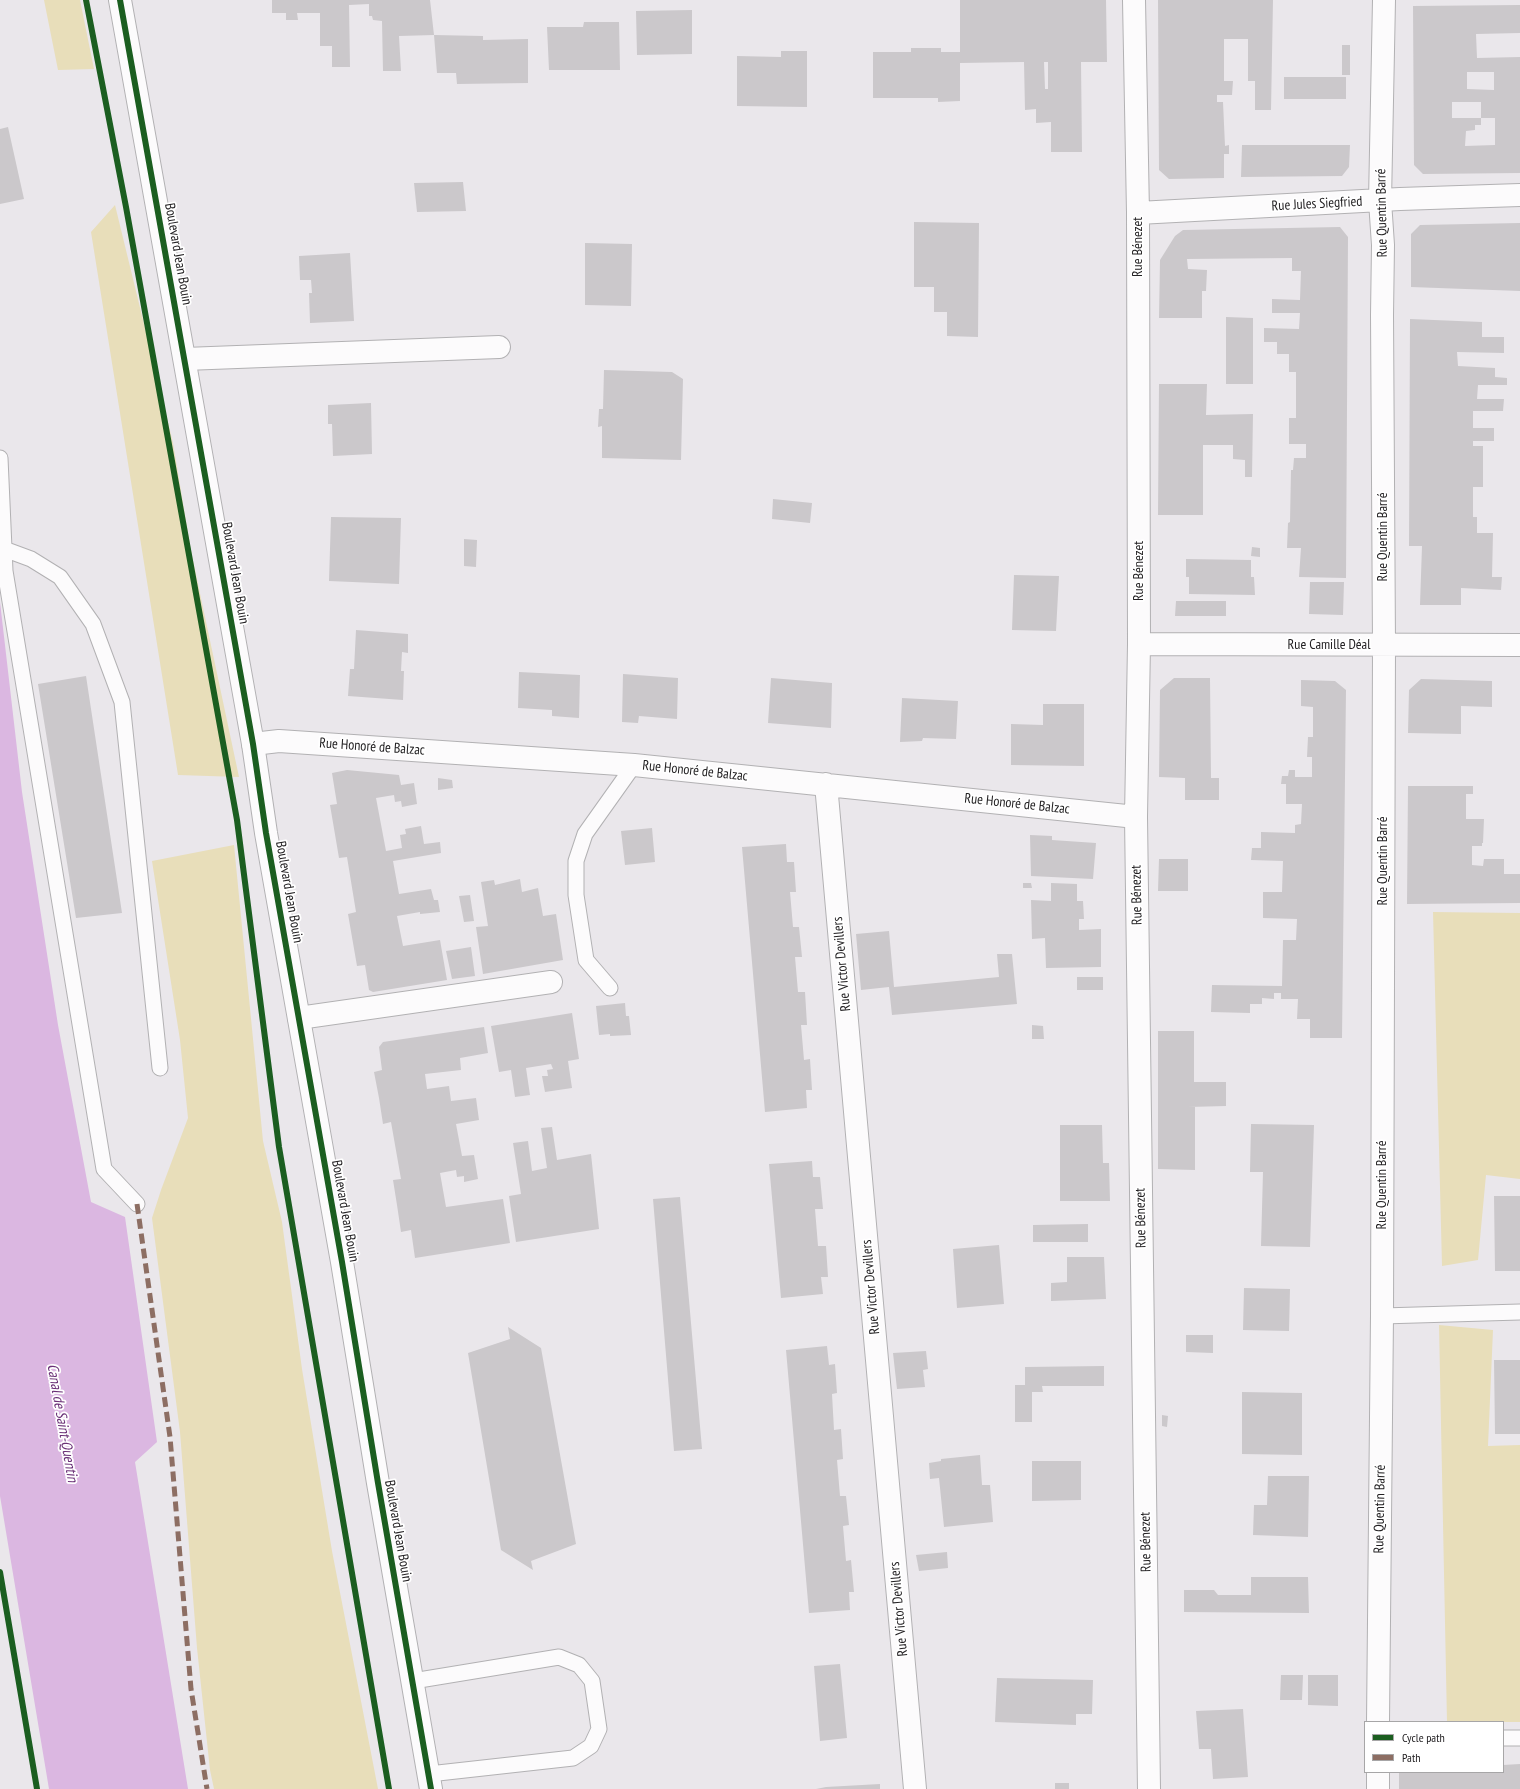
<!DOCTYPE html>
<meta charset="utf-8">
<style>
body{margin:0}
#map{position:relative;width:1520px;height:1789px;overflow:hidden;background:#eae7eb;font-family:"PT Sans Narrow",sans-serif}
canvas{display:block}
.legend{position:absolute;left:1364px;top:1721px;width:140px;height:52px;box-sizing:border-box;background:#fff;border:1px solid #a7a6a7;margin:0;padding:5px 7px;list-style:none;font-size:12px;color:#232123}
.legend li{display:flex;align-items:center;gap:8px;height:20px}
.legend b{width:20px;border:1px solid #a7a6a7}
</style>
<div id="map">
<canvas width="1520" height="1789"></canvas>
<ul class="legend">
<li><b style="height:5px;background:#1b5e20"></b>Cycle path</li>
<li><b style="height:5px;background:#8d6e63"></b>Path</li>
</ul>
</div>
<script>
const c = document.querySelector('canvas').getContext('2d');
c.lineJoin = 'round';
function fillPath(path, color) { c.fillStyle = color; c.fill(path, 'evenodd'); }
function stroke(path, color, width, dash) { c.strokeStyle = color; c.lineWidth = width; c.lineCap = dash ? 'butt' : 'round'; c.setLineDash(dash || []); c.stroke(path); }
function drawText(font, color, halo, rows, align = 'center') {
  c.font = font + ' "PT Sans Narrow",sans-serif'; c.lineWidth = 3.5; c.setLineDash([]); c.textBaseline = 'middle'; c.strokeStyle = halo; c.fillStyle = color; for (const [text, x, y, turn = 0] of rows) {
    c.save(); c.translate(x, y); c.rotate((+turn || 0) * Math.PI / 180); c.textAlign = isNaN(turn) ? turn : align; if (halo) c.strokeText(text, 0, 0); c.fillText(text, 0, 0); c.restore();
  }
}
fillPath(new Path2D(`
 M44,0H80L94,69L58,70Z
 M115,205L173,443L191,551L239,777L178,775L91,232Z
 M234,845L263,1141L282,1222L302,1369L332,1551L378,1789H214L210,1770L197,1648L180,1432L152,1218L161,1190L188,1118L180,1040L152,861Z
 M1433,912L1520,913V1179L1486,1175L1478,1260L1442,1266Z
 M1439,1325L1493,1330L1488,1446L1520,1445V1722H1447Z`), '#e8deba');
fillPath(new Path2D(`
 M0,602L22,792L58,1025L91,1202L125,1217L157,1442L135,1462L188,1789H49L0,1496Z`), '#dbb7e1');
fillPath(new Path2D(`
 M272,0H430L434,35L399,36L401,71H383L382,21L373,20L372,16H369V4L349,5L350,67H332V46H320V13H297L298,20H286V13H272Z
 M960,0H1106L1107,62H1081L1082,152H1051V122L1036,123V109L1025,110L1024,62L960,63V101L938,102V98H873V52H911V48H941V52H960ZM1044,62H1048V89H1045Z
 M1158,0H1273L1271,110H1255V81H1248V39H1224V81H1233L1232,95H1217V102H1223L1225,146L1229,145V154H1224V178L1169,179L1159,170Z
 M1520,5V33L1476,34L1477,58L1520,57V173L1423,174L1414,165L1413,6ZM1467,72H1494V90L1467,89ZM1452,102H1481V118H1452ZM1481,118H1495V145L1465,146L1466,131L1475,130V125H1481Z
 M692,10V54L637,55L636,11Z
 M584,22H619L620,70H549L547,27H583Z
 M434,35L483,36V40L528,39V83L457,84L456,73H437Z
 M1342,45H1350V75H1342Z
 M781,51H807V107L737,106V56L781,57Z
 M1284,77H1346V99H1284Z
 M8,127L24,199L0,204V129Z
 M1242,145H1350L1349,167L1342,176L1241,177Z
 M463,182L466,211L417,212L414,183Z
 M914,222L979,223L978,337L947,336V312H934V287H914Z
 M1520,223V291L1411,287V234L1420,225Z
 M1340,227L1348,237L1346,578L1299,577L1301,548H1287L1288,523L1290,522L1291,470H1293L1294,458H1306V444H1289V418H1296V372H1289V354H1277V342H1264V328L1299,329L1300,313H1272V299L1300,300L1301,271H1292V258L1187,259L1188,269L1207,270L1206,291H1202V318H1159L1160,260L1175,236L1183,230Z
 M585,243L632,244L631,306L585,305Z
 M350,253L354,321L310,323L309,293H312L311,280H300L299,256Z
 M1226,317L1253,318V384H1226Z
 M1410,319L1482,322V337H1504V353L1457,352L1458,366L1495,368V377L1507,378V385H1478L1477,399H1504L1503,411H1473V428H1494V441H1473V446H1483V487H1473V517H1477V533H1493L1492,577H1502L1501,590L1461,588V605H1420L1422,546H1409Z
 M604,370L672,372L683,379L681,460L602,458V426L598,427L599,409H603Z
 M1159,384H1207L1206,415L1253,414L1252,477H1245V460L1233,459V445H1203V515H1158Z
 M371,403L372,454L333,456L332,424H328V405Z
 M773,499L812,503L810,523L772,519Z
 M331,517L401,518L399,584L329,581Z
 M464,539L477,540L476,567L464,566Z
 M1252,547L1260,548V557L1251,556Z
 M1186,559L1251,560V577H1254L1255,595L1189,594V577H1186Z
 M1014,575L1059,576L1056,631L1012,630Z
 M1310,582H1344L1343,615L1309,614Z
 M1176,601H1226V616H1175Z
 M356,630L408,634V653L402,652L401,671H404L403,700L348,696L350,669H354Z
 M519,672L580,675L579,718L552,716V710L518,708Z
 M623,674L678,678L677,719L639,716L638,723L622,722Z
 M86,676L122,913L76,918L38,684Z
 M771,678L832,683L831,728L768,723Z
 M1174,678H1210L1211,778H1219V800H1185V778L1159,777L1160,690Z
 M1421,679L1492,681V707L1461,706V734L1408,733L1409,690Z
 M1301,680L1335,681L1346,690L1342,1038H1310V1019H1297L1298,999H1281V993H1274V999L1262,998V1004H1250V1013L1211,1012L1212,985L1282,986L1283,940H1296L1297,919L1263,918V892H1282L1283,861L1251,860L1252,848H1261V832L1295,833V825L1301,824L1302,804H1286V784H1281L1282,776H1288L1289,770H1295V777H1312V757H1307L1308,737H1313V707L1301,706Z
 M902,698L958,701L956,739L923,738L922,741L900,742Z
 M1043,704H1084V766L1011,765V724L1043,725Z
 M347,770L399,775L401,785L414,783L417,804L402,807L401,801L395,802L394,795L376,798L386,851L402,848L400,835L406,834L405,829L421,826L424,844L440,842L441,853L393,861L399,894L431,889L434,900H438L440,912L420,914V912L397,916L403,946L440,940L447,980L373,992L369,990L365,965L357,966L348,914L356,912L347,857L339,858L330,805L337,804L332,773Z
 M438,778L452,780L453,788L438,790Z
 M1408,786H1473V794H1466V819H1484L1483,843H1482V846H1472V865L1483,866L1484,859H1504V874H1520V903L1407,904Z
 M652,828L655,862L625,865L621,831Z
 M1030,835L1052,836V840L1096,843L1093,879L1031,876Z
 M786,844L787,862H794L796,892H790L793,927H799L802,957H795L798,992H805L807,1025H801L804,1060L810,1059L812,1090H806L807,1108L765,1112L742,847Z
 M1159,859H1188V891H1158Z
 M520,879L522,892L538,888L543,916L556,914L563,960L483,974L476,927L488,926L481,882L494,880L495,885Z
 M1023,883H1031L1032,888H1023Z
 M1051,883L1077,884V901H1083L1084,919H1079V930L1101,929V967L1046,968L1045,938L1032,939L1031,900L1051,901Z
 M470,895L474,921L464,922L459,896Z
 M889,931L894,987L999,977L997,954H1012L1017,1004L892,1015L889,987L861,990L856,934Z
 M471,947L475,976L452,979L446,951Z
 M1077,977H1103V990H1077Z
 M625,1003L626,1016H629L631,1035L610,1036V1034L599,1035L596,1006Z
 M572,1013L579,1059L568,1061L572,1088L545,1092L542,1076H548L547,1070L553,1069L551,1064L526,1068L530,1095L515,1097L511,1070L499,1072L491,1026Z
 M1032,1025L1043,1026L1044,1039H1032Z
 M484,1027L488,1053L460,1058L461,1070L425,1074L427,1089L449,1086L451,1101L476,1098L479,1120L456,1124L462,1156L474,1155L478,1179L464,1182V1176L457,1177L456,1170L440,1173L446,1207L503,1199L510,1243L415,1258L411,1230L401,1232L397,1205L393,1180L401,1179L391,1122L383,1124L379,1098L374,1072L382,1070L379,1047L383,1042Z
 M1158,1031H1194V1082H1226V1106L1188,1107H1195V1170L1158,1169Z
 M1251,1124L1314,1125L1310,1247L1261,1246L1263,1172H1250Z
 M1060,1125H1102L1103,1163H1109L1110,1201H1060Z
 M552,1127L557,1160L591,1154L599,1229L516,1242L509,1196L521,1194L513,1143L528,1141L532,1171L547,1168L541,1128Z
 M812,1161L813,1177H820L823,1209H815L818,1246H826L828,1277H821L823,1294L781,1298L769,1164Z
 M1494,1196H1520V1271H1495Z
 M680,1197L702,1449L674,1451L653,1199Z
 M1088,1224V1242H1033V1225Z
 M999,1245L1004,1304L957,1308L953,1249Z
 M1067,1257H1104L1106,1299L1051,1301V1283L1067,1282Z
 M1244,1288L1290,1289L1289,1331L1243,1330Z
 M508,1327L541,1348L576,1544L531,1561L533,1570L501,1550L468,1353L510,1339Z
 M1186,1335H1213V1353L1186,1352Z
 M827,1346L829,1365L835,1364L837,1393L832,1394L834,1430L841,1429L843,1459L837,1460L840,1496H846L849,1525L843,1526L846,1561L851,1560L854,1592H849L850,1610L809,1613L786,1350Z
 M926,1351L928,1369L923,1370L925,1387L897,1389L893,1353Z
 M1494,1360H1520V1434H1495Z
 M1104,1366V1386H1042L1043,1392H1032V1422H1015V1385H1025V1367Z
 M1242,1392L1302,1393V1455L1242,1454Z
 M1162,1415L1168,1416L1167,1427L1162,1426Z
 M980,1455L982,1485H990L993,1522L944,1527L939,1478L930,1479L929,1463L941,1461V1459Z
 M1032,1461H1081V1500L1032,1501Z
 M1268,1476H1309L1308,1537L1253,1535L1254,1505H1267Z
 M947,1552L948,1568L919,1571L916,1555Z
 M1251,1577H1308L1309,1613L1184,1612V1590H1214L1218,1595H1251Z
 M840,1664L847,1738L820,1741L814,1666Z
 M1281,1675H1303L1302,1700H1280Z
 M1308,1675H1338V1706L1308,1705Z
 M997,1678L1093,1680L1092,1714H1076V1725L995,1722Z
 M1243,1709L1248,1777L1213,1779L1211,1749H1199L1196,1711Z
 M1520,1764V1789H1399V1772H1503V1765Z
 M1055,1783H1069V1789H1055Z
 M880,1784V1789H816L826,1787Z`), '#cbc8cb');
const lane = new Path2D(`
 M0,458L5,571L104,1169L137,1204
 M4,549L31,559L60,577L93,624L122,702L160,1068
 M610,988L586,960L576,895V861L585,834L634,765
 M1382,1316L1520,1312
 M413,1681L559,1657L579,1665L592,1681L599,1729L591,1746L573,1758L429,1774
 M1503,1738H1520`);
const street = new Path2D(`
 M1134,0L1138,213L1139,644L1136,817L1149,1789
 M1138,213L1400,199L1520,195
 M185,359L499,347
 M1139,644L1520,645
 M253,744L279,741L634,765L1136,817
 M826,784L915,1789
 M299,1018L551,982
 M1378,1722L1382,1316L1384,645L1382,315L1383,245L1380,201L1384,0
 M1378,1789V1772`);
const secondary = new Path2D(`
 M120,0L253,744L266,833L342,1262L378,1483L431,1789`);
stroke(lane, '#b2b1b3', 17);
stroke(street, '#b2b1b3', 24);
stroke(secondary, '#b2b1b3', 24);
stroke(lane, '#fcfbfc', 15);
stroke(street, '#fcfbfc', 22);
stroke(secondary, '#fcfbfc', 22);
stroke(new Path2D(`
 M137,1204L170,1437L191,1689L207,1789`), '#8d6e63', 5, [10, 5]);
stroke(new Path2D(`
 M86,0L126,207L237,820L279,1147L389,1789
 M120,0L253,744L266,833L342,1262L378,1483L431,1789
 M0,1572L37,1789`), '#1b5e20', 6);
drawText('14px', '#232123', '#fff', [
 ["Rue Jules Siegfried",1317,204,-3],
 ["Rue Quentin Barré",1382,213,-91],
 ["Rue Bénezet",1138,247,-90],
 ["Boulevard Jean Bouin",178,254,80],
 ["Rue Quentin Barré",1383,537,-90],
 ["Rue Bénezet",1139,571,-90],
 ["Boulevard Jean Bouin",235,573,80],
 ["Rue Camille Déal",1329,645],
 ["Rue Honoré de Balzac",372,747,4],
 ["Rue Honoré de Balzac",695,771,6],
 ["Rue Honoré de Balzac",1017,804,6],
 ["Rue Quentin Barré",1383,861,-90],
 ["Boulevard Jean Bouin",289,892,80],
 ["Rue Bénezet",1137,895,-91],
 ["Rue Victor Devillers",842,964,-95],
 ["Rue Quentin Barré",1382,1185,-90],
 ["Boulevard Jean Bouin",345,1211,80],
 ["Rue Bénezet",1141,1218,-91],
 ["Rue Victor Devillers",871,1287,-95],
 ["Rue Quentin Barré",1380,1509,-89],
 ["Boulevard Jean Bouin",398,1531,80],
 ["Rue Bénezet",1146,1542,-91],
 ["Rue Victor Devillers",899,1609,-95]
]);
drawText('italic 15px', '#6b3177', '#fff', [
 ["Canal de Saint-Quentin",62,1423,80]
]);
</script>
